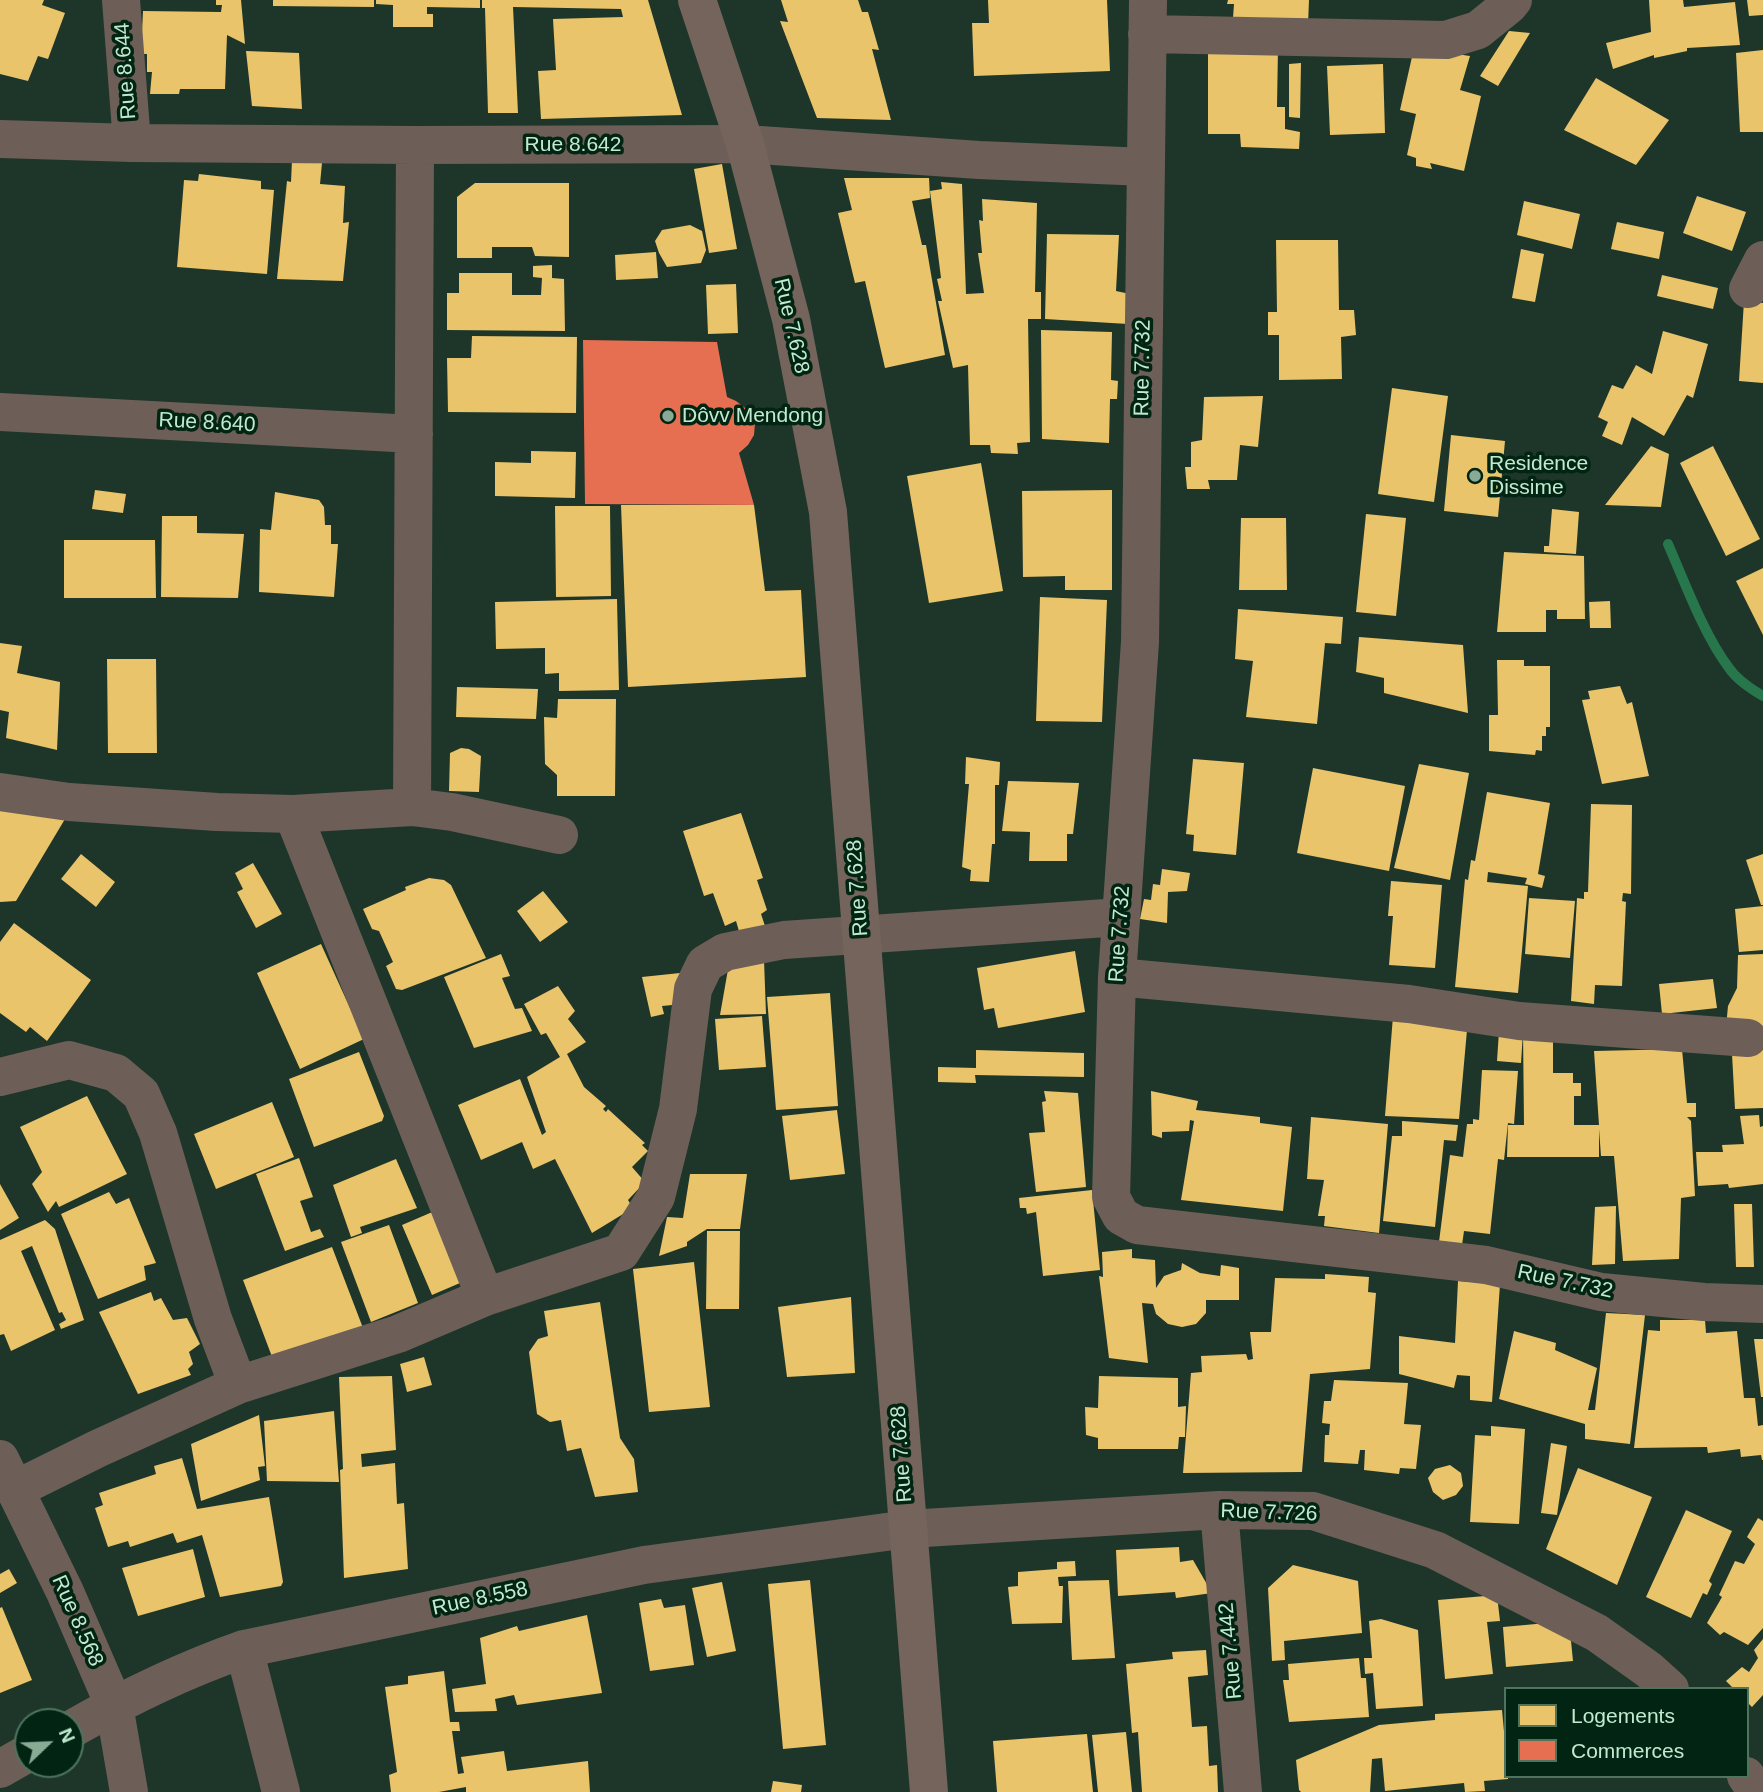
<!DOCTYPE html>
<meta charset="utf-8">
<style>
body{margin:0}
#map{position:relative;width:1763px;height:1792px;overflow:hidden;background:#1e3629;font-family:Helvetica,sans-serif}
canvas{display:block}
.legend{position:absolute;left:1504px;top:1687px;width:245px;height:91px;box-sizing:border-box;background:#012512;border:2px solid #4e745e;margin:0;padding:9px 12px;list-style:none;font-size:21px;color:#c2ead0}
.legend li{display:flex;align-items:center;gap:14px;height:35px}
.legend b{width:35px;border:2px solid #4e745e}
.north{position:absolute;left:14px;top:1708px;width:70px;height:70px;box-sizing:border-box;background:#012512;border:2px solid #4e745e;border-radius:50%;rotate:67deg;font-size:19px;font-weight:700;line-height:28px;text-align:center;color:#c2ead0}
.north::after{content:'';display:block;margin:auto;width:24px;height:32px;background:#89ab96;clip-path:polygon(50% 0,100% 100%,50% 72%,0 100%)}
</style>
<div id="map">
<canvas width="1763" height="1792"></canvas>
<ul class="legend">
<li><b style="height:19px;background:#e9c46a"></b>Logements</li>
<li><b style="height:19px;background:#e76f51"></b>Commerces</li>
</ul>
<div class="north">N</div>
</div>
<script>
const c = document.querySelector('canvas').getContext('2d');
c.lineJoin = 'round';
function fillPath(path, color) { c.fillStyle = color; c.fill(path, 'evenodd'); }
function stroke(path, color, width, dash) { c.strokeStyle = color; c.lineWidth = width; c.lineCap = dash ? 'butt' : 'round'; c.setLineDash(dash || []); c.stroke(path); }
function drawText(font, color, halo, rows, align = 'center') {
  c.font = font + ' Helvetica,sans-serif'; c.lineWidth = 7; c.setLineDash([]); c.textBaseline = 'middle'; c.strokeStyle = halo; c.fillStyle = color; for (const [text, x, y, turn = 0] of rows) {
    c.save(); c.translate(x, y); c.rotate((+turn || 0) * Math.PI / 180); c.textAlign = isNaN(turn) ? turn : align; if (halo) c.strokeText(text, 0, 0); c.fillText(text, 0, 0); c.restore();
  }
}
fillPath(new Path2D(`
 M0,0H44L42,5L65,13L48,59L38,56L28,81L0,74Z
 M216,0H241L245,44L227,35L225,89H180L179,94H150L152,72H147V54H141L143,11L221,12L222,5H216Z
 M273,0H374V7L273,6Z
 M376,0H480V8L427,7V14H433V27H393V5L376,4Z
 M482,0H648L682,115L541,119L538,71L556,70L553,19L623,17L621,9L513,7L518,113H488L485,8H482Z
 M781,0H858L862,12H868L879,50L872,49L891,120L817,118L780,21L788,22Z
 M988,0H1107L1110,71L974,76L972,23H989Z
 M1228,0H1309L1308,25L1233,18L1234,4H1227Z
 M1649,0H1683L1684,7L1735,2L1740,45L1687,48V51L1654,58V55L1613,69L1606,43L1651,32Z
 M1747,0H1763V15L1749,16Z
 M1509,31L1530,33L1498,86L1480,76Z
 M1208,42L1278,47L1277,107H1285V129L1300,132L1299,149L1241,147L1240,134H1208Z
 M1414,48L1470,56L1460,90L1481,96L1464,171L1430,163L1432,169L1416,166V158L1407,155L1416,114L1400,110Z
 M1763,50V132H1740L1736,53Z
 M246,51L299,53L302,109L252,106Z
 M1301,63L1300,118L1289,117V64Z
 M1383,64L1385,133L1330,135L1327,66Z
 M1596,78L1669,120L1636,165L1564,130Z
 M292,160L322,163L320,184L345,186L343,223L349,222L343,281L277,279L287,181L291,182Z
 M722,164L737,249L709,253L694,169Z
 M199,174L261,181V189L274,190L267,274L177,267L184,180L198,181Z
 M844,178H929L930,198L912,201L922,245H926L945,355L885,368L865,281L855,283L838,213L852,210Z
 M941,182L962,184L966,294L984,293L978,253H982L979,220L983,221L982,199L1037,203L1035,292H1041V319H1028L1030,442L1017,443L1018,454L991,453L990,445H970L968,365L953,368L938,301H942L937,279L941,278L930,191L942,189Z
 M475,183H569V257L535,256L532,247H492V258H457V197Z
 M1697,196L1746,212L1732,251L1683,233Z
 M1524,201L1580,214L1572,249L1517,235Z
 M1617,222L1664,232L1659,259L1611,249Z
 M690,225L702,231L706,250L701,263L667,267L659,253L655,241L662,230Z
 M1047,234L1119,235L1116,291L1130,294L1128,324L1045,319Z
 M1276,240H1338L1339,310H1354L1356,335L1341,337L1342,379L1279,380V335H1268V312H1277Z
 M1521,249L1544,254L1535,302L1512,298Z
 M656,252L658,278L616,280L615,255Z
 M552,265V278L564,279L565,331L447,330V293H459V273H512V295H541L542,278L533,277V266Z
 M1662,275L1718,288L1713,309L1657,296Z
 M736,284L738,333L708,334L706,285Z
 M1744,301L1763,303V383L1739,381Z
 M1041,330L1112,332L1111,380L1118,381L1117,399H1110L1109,443L1042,439Z
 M1663,331L1708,344L1693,398L1687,395L1664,436L1632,417L1622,445L1602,436L1608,422L1598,417L1612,385L1623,389L1636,365L1652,374Z
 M472,336L577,337L576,413L448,412L447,358H471Z
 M1392,388L1448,396L1434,502L1378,494Z
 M1263,396L1258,447L1240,445L1237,480H1208L1210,489H1187L1185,467H1191V442L1202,440L1204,397Z
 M1451,435L1505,441L1498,517L1444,511Z
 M1651,446L1669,454L1661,507L1605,505Z
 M1713,446L1760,539L1726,556L1680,463Z
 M531,451L576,452L575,498L495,496V462L531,463Z
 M981,463L1003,591L929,603L907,476Z
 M95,490L126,494L123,513L92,509Z
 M1112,490V590H1065V576L1023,577L1022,491Z
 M275,492L319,500L324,507L325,525H331V544H338L334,597L259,592L260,529L271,530Z
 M621,505H754L765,591L801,590L806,677L628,687Z
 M555,506H610L611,596L556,597Z
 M1552,509L1579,512L1576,554L1544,552V546H1549Z
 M1366,514L1406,518L1396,616L1356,612Z
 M162,516H197V533L244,534L238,598L161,597Z
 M1241,518H1286L1287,590H1239Z
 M64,540H155L156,598H64Z
 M1504,552L1584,556L1585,619H1557V610H1546V632H1497Z
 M1763,568V635L1736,581Z
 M1040,597L1107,600L1102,722L1036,721Z
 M617,599L619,690L559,691V673L545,674V648L496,649L495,602Z
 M1610,601L1611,628H1590L1589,602Z
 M1238,609L1343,617L1341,644L1325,643L1317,724L1246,717L1253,661L1235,659Z
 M1359,637L1463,645L1468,713L1384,693V678L1356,672Z
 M0,643L22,646L17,673L60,682L57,750L6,738L9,712L0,710Z
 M107,659H156L157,753H108Z
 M1497,660H1524V666H1550V727H1546V736H1542V751L1536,750L1535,755L1489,751V715H1498Z
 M1620,686L1627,704L1632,702L1649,776L1602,784L1582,700L1590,699L1588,691Z
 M457,687L538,689L536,719L456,717Z
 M558,699H616L615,796H557V775L545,764L544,717L557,718Z
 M461,748L469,749L481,756L479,792L449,791L450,753Z
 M966,757L1000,762L999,785H995V844H992L989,882L970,881L971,870L962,867L969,784H965Z
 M1193,759L1244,763L1236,855L1193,851L1194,835L1186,834Z
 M1419,764L1469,773L1450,880L1394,868Z
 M1313,768L1405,786L1389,871L1297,853Z
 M1008,781L1079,783L1073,834H1067V861H1029L1030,832L1002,831Z
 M1487,792L1550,803L1538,874L1545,876L1542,888L1525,884L1527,878L1488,872L1487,882L1528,886L1518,993L1455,987L1465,879L1468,880L1471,860L1475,861Z
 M0,803L65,819L16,901L0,902Z
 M1591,804L1632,805L1631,894L1623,893L1622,901L1626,902L1622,986L1595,985L1594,1004L1571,1001L1577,898L1584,899V892H1588Z
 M741,813L763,878L757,880L767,910L761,914L766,929L741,938L736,921L725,926L713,893L704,896L683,831Z
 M81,854L115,882L96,907L61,879Z
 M1763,854V905H1761L1746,860Z
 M253,863L282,914L256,928L237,892L243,889L235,873Z
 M1162,869L1190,873L1187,891L1168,892L1167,923L1140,919L1144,899L1151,900L1153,884L1160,885Z
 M429,878L444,880L451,885L486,958L402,990L396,989L386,966L393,962L379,931L372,929L363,909L406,890L405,887Z
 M1391,881L1442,885L1435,968L1389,965L1393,916H1388Z
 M543,891L568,922L540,942L517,911Z
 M1529,898L1575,901L1570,958L1525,954Z
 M1763,906V950L1739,952L1735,909Z
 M14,923L91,980L47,1041L30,1027L26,1032L0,1013V942Z
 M321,944L364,1039L300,1069L257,973Z
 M1075,951L1085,1012L998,1028L994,1008L984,1010L977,968Z
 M501,954L510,976L502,978L515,1009L522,1008L532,1031L474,1048L444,977Z
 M1763,954V1029L1726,1027L1728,1006L1737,988L1738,955Z
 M730,958L764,960L766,1014L720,1015Z
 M680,973L683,1004L662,1006L664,1014L651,1017L642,977Z
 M1713,979L1717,1008L1662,1014L1659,984Z
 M558,986L575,1011L568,1019L586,1042L567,1054L584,1087L606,1106L603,1109L606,1112L608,1109L645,1143L642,1145L648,1151L632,1167L645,1182L628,1200L633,1208L592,1233L555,1159L533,1169L522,1142L481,1160L458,1105L520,1079L542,1135L546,1132L527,1077L560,1057L546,1033L541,1035L524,1004Z
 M830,993L838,1106L776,1110L767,997Z
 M762,1016L766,1067L719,1070L715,1019Z
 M1393,1016L1468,1019L1459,1119L1385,1116Z
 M1499,1031L1523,1032L1521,1063L1497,1061Z
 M1523,1031H1553V1073H1573V1083H1581V1096H1574V1125H1599L1594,1051L1682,1049L1687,1103H1696V1117H1687L1691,1121L1695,1196L1681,1198L1679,1259L1623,1261L1614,1156H1601L1599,1129V1157H1507L1508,1125H1524Z
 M1763,1046V1108L1735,1109L1732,1054Z
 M976,1050L1084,1053V1077L975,1075L976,1083L938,1082V1067L976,1068Z
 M359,1052L384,1116L382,1121L314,1147L289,1079Z
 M1482,1070L1518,1071L1514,1124L1508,1123L1504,1160L1498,1159L1490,1234L1464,1231L1462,1245L1439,1242L1450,1155L1463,1157L1467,1124H1473V1119L1479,1120Z
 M1044,1091L1078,1093L1086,1187L1036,1192L1029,1133L1045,1132L1042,1102L1046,1101Z
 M1151,1091L1198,1101L1196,1110L1260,1117V1123L1292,1127L1283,1211L1181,1200L1194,1121L1190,1120L1189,1131L1162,1132V1138L1152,1135Z
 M87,1096L127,1174L59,1207L56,1201L48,1212L32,1184L42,1172L20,1127Z
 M272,1102L294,1157L216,1189L194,1134Z
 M837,1110L845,1174L790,1180L782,1116Z
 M1759,1115L1760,1127L1763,1126V1184L1729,1188L1728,1184L1698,1186L1696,1152H1723L1722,1145L1744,1144L1740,1116Z
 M1311,1117L1388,1124L1379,1233L1324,1226L1325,1216H1318L1324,1180L1307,1179Z
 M1402,1121L1458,1125L1456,1141L1444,1140L1435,1227L1383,1221L1392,1136H1402Z
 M299,1158L313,1197L300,1201L311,1232L320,1229L324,1237L285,1251L256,1174Z
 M396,1159L417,1208L360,1227L362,1233L351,1237L333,1185Z
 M690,1174H747L740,1229H707L687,1242V1246L659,1256L667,1217L683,1218Z
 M0,1184L19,1218L0,1230Z
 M1092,1190L1100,1270L1043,1276L1036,1212L1027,1214L1026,1208H1020L1019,1198Z
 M109,1192L116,1204L129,1198L156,1263L144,1266L146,1280L98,1299L61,1214Z
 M1734,1204H1752L1754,1267H1736Z
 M1616,1206L1615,1264L1592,1265L1595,1207Z
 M437,1210L467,1280L432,1295L402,1225Z
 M45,1220L55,1229L84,1320L61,1329L59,1324L66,1320L62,1312L59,1313L32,1246L21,1251L55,1330L11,1351L4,1334L0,1335V1240Z
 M389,1225L418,1303L371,1322L341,1242Z
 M707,1231H740L739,1309H706Z
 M332,1247L363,1328L274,1362L243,1280Z
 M1132,1249V1258L1155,1260L1156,1288L1164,1276L1181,1270L1182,1263L1200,1273L1220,1276L1221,1265L1239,1268V1300H1206V1313L1196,1324L1182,1327L1168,1324L1156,1314L1153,1304L1142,1303L1148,1363L1109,1358L1099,1276L1103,1277L1102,1252Z
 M694,1262L710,1407L649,1412L633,1269Z
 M1325,1274L1369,1277L1368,1292L1376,1293L1370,1369L1310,1374L1302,1472L1183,1473L1191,1373L1202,1372L1201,1356L1246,1354L1248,1360L1253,1359L1250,1332H1271L1275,1278L1325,1279Z
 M1458,1281L1500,1284L1492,1402L1470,1400V1376L1457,1375L1454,1388L1399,1374V1336L1455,1343Z
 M151,1292L154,1301L161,1298L173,1320L187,1318L200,1344L189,1352L193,1364L188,1369L191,1375L138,1394L99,1312Z
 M851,1297L855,1373L787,1377L778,1307Z
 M600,1302L620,1438L634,1459L638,1492L595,1497L581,1448L567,1451L561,1420L550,1422L537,1414L529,1352L538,1339L548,1336L544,1311Z
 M1606,1313L1645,1315L1630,1444L1585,1439V1424L1499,1399L1514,1331L1556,1343L1555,1350L1597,1368L1588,1410H1595Z
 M1660,1320H1705L1706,1333L1737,1331L1744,1398H1755L1758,1426L1763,1425V1460H1762L1761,1455L1741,1457L1740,1449L1708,1453L1707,1447L1634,1448L1648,1330L1660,1331Z
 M1754,1339H1763V1397H1761Z
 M424,1357L432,1385L407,1392L400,1364Z
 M392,1376L396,1450L361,1454L362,1467L395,1463L397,1504L404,1503L408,1569L344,1578L340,1470L343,1469L339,1377Z
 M1099,1376L1178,1378V1407L1186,1406L1185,1437H1179L1178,1449H1098V1438L1086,1435L1085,1407L1098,1408Z
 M1334,1380L1408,1383L1404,1424L1421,1425L1416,1469L1400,1468L1399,1474L1364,1470L1365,1450H1360L1358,1464L1324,1462L1325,1435H1329L1330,1424L1322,1423L1324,1401H1331Z
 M334,1411L339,1482L267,1481L264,1421Z
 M259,1415L265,1466L258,1467L260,1480L201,1501L191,1444Z
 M1491,1426L1525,1429L1519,1524L1470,1522L1475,1435L1491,1436Z
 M1551,1443L1567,1446L1557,1515L1541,1513Z
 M182,1458L197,1509L269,1497L283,1582L281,1586L220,1597L202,1535L177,1543L173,1533L130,1547L128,1541L108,1547L95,1508L103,1505L99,1493L156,1474L154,1466Z
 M1450,1465L1461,1473L1463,1486L1456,1495L1443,1500L1433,1492L1428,1478L1435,1469Z
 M1578,1468L1652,1497L1617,1585L1546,1549Z
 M1686,1510L1732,1531L1709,1581L1712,1584L1707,1595L1703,1593L1691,1618L1646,1597Z
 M1758,1518L1763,1521V1628L1748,1645L1724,1632L1720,1635L1707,1623L1722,1597L1719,1595L1735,1561L1744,1564L1755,1544L1747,1537Z
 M1179,1547L1180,1562L1193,1560L1212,1593L1176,1598L1175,1592L1118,1596L1116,1550Z
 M193,1549L205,1597L138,1616L122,1568Z
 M1075,1561L1076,1576L1058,1577L1059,1586H1063L1062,1623L1012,1624L1008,1587L1018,1586V1572L1057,1569V1562Z
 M1293,1565L1358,1581L1362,1633L1284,1641L1285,1660L1272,1661L1268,1588Z
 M9,1569L17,1583L0,1593V1574Z
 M810,1580L826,1745L783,1749L768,1584Z
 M1109,1580L1115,1658L1072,1660L1068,1581Z
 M722,1582L736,1651L707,1657L692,1588Z
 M1497,1595L1500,1621L1487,1622L1493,1674L1445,1679L1438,1600Z
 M661,1599L664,1608L685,1605L694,1665L650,1671L639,1603Z
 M2,1607L32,1680L0,1693V1608Z
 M587,1615L602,1693L517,1705L514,1695L495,1699L497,1711L455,1712L452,1689L486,1684L480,1638L517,1626L519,1631Z
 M1381,1619L1418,1630L1423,1706L1376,1709L1373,1673L1365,1674L1364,1658H1372L1369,1621Z
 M1569,1621L1573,1661L1506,1667L1503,1627Z
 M1763,1639V1695L1752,1707L1747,1702V1689H1734L1726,1681L1742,1667L1749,1672L1758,1658L1754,1650Z
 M1206,1650L1208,1675L1188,1677L1192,1727L1207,1726L1209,1766L1217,1765L1218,1792H1142L1138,1732L1132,1733L1126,1664L1173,1659L1172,1652Z
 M1359,1658L1361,1678H1366L1369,1717L1289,1722L1283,1680H1289L1288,1664Z
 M444,1671L450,1722H459L460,1731H452L458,1774L464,1773L461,1757L504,1751L507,1771L588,1761L590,1792H466V1787L439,1792H391L389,1775L397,1772L385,1687L408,1684V1676Z
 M1502,1710L1506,1753V1776H1508V1779L1484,1781L1485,1791L1465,1792L1464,1783L1385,1791L1382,1758L1372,1759L1370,1792H1301L1299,1790L1296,1760L1379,1725L1435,1720V1714Z
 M1126,1732L1132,1792H1098L1092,1735Z
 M1087,1734L1093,1792H997L993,1741Z
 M773,1781L802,1785L801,1792H771Z`), '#e9c46a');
fillPath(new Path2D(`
 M583,340L717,342L727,397L736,401L748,410L755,423L754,435L748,445L739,453L754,505L585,504Z`), '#e76f51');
stroke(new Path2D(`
 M1668,544C1685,583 1704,635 1729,668C1737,680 1751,689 1763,696`), '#28764c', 10);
stroke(new Path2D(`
 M121,0L132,143
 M1148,0L1140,642L1117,977L1111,1197L1121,1216L1137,1225L1486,1265L1601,1292L1704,1302L1763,1304
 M1147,34L1446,40L1478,30L1509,5L1513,0
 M0,139L132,143L415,145L745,144L979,160L1146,167
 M1748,289L1763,260
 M0,412L414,434
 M0,792L69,802L217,812L293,814L412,807L415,145
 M412,807L452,812L559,835
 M293,814L485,1297
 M1117,977L1409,1004L1519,1021L1748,1038
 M0,1077L69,1060L116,1073L141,1094L158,1133L213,1319L238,1385
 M0,1459L65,1592L114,1705L129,1792
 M14,1490L99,1448L238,1385L398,1334L485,1297L621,1252L656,1197L678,1109L693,989L705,964L725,952L784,940L1121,917
 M1219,1510L1243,1792
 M244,1649L281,1792
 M70,1730C126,1698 184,1670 244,1649L644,1565L908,1529L1219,1510L1313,1511L1435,1550L1597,1633L1649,1670L1670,1689
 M0,1769L28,1753
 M1746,1776L1757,1792`), '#6d5f58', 38);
stroke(new Path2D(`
 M697,0L745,144L791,319L828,512L929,1792`), '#74645b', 38);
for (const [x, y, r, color] of [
 [668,416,7,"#89ab96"],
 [1475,476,7,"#89ab96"]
]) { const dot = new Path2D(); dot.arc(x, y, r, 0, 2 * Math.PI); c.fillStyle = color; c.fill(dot); stroke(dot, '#012512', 2.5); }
drawText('21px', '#c2ead0', '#012512', [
 ["Rue 8.644",126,71,-94],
 ["Rue 8.642",573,145],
 ["Rue 7.628",791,326,77],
 ["Rue 7.732",1143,368,-89],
 ["Rue 8.640",207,423,3],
 ["Rue 7.628",858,888,-94],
 ["Rue 7.732",1120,934,-86],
 ["Rue 7.732",1565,1282,12],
 ["Rue 7.628",902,1454,-94],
 ["Rue 7.726",1269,1513,2],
 ["Rue 8.558",480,1599,-12],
 ["Rue 8.568",77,1621,66],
 ["Rue 7.442",1231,1651,-95]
]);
drawText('21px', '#c2ead0', '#012512', [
 ["Dôvv Mendong",682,416],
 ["Residence",1489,464],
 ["Dissime",1489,488]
], 'left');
</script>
